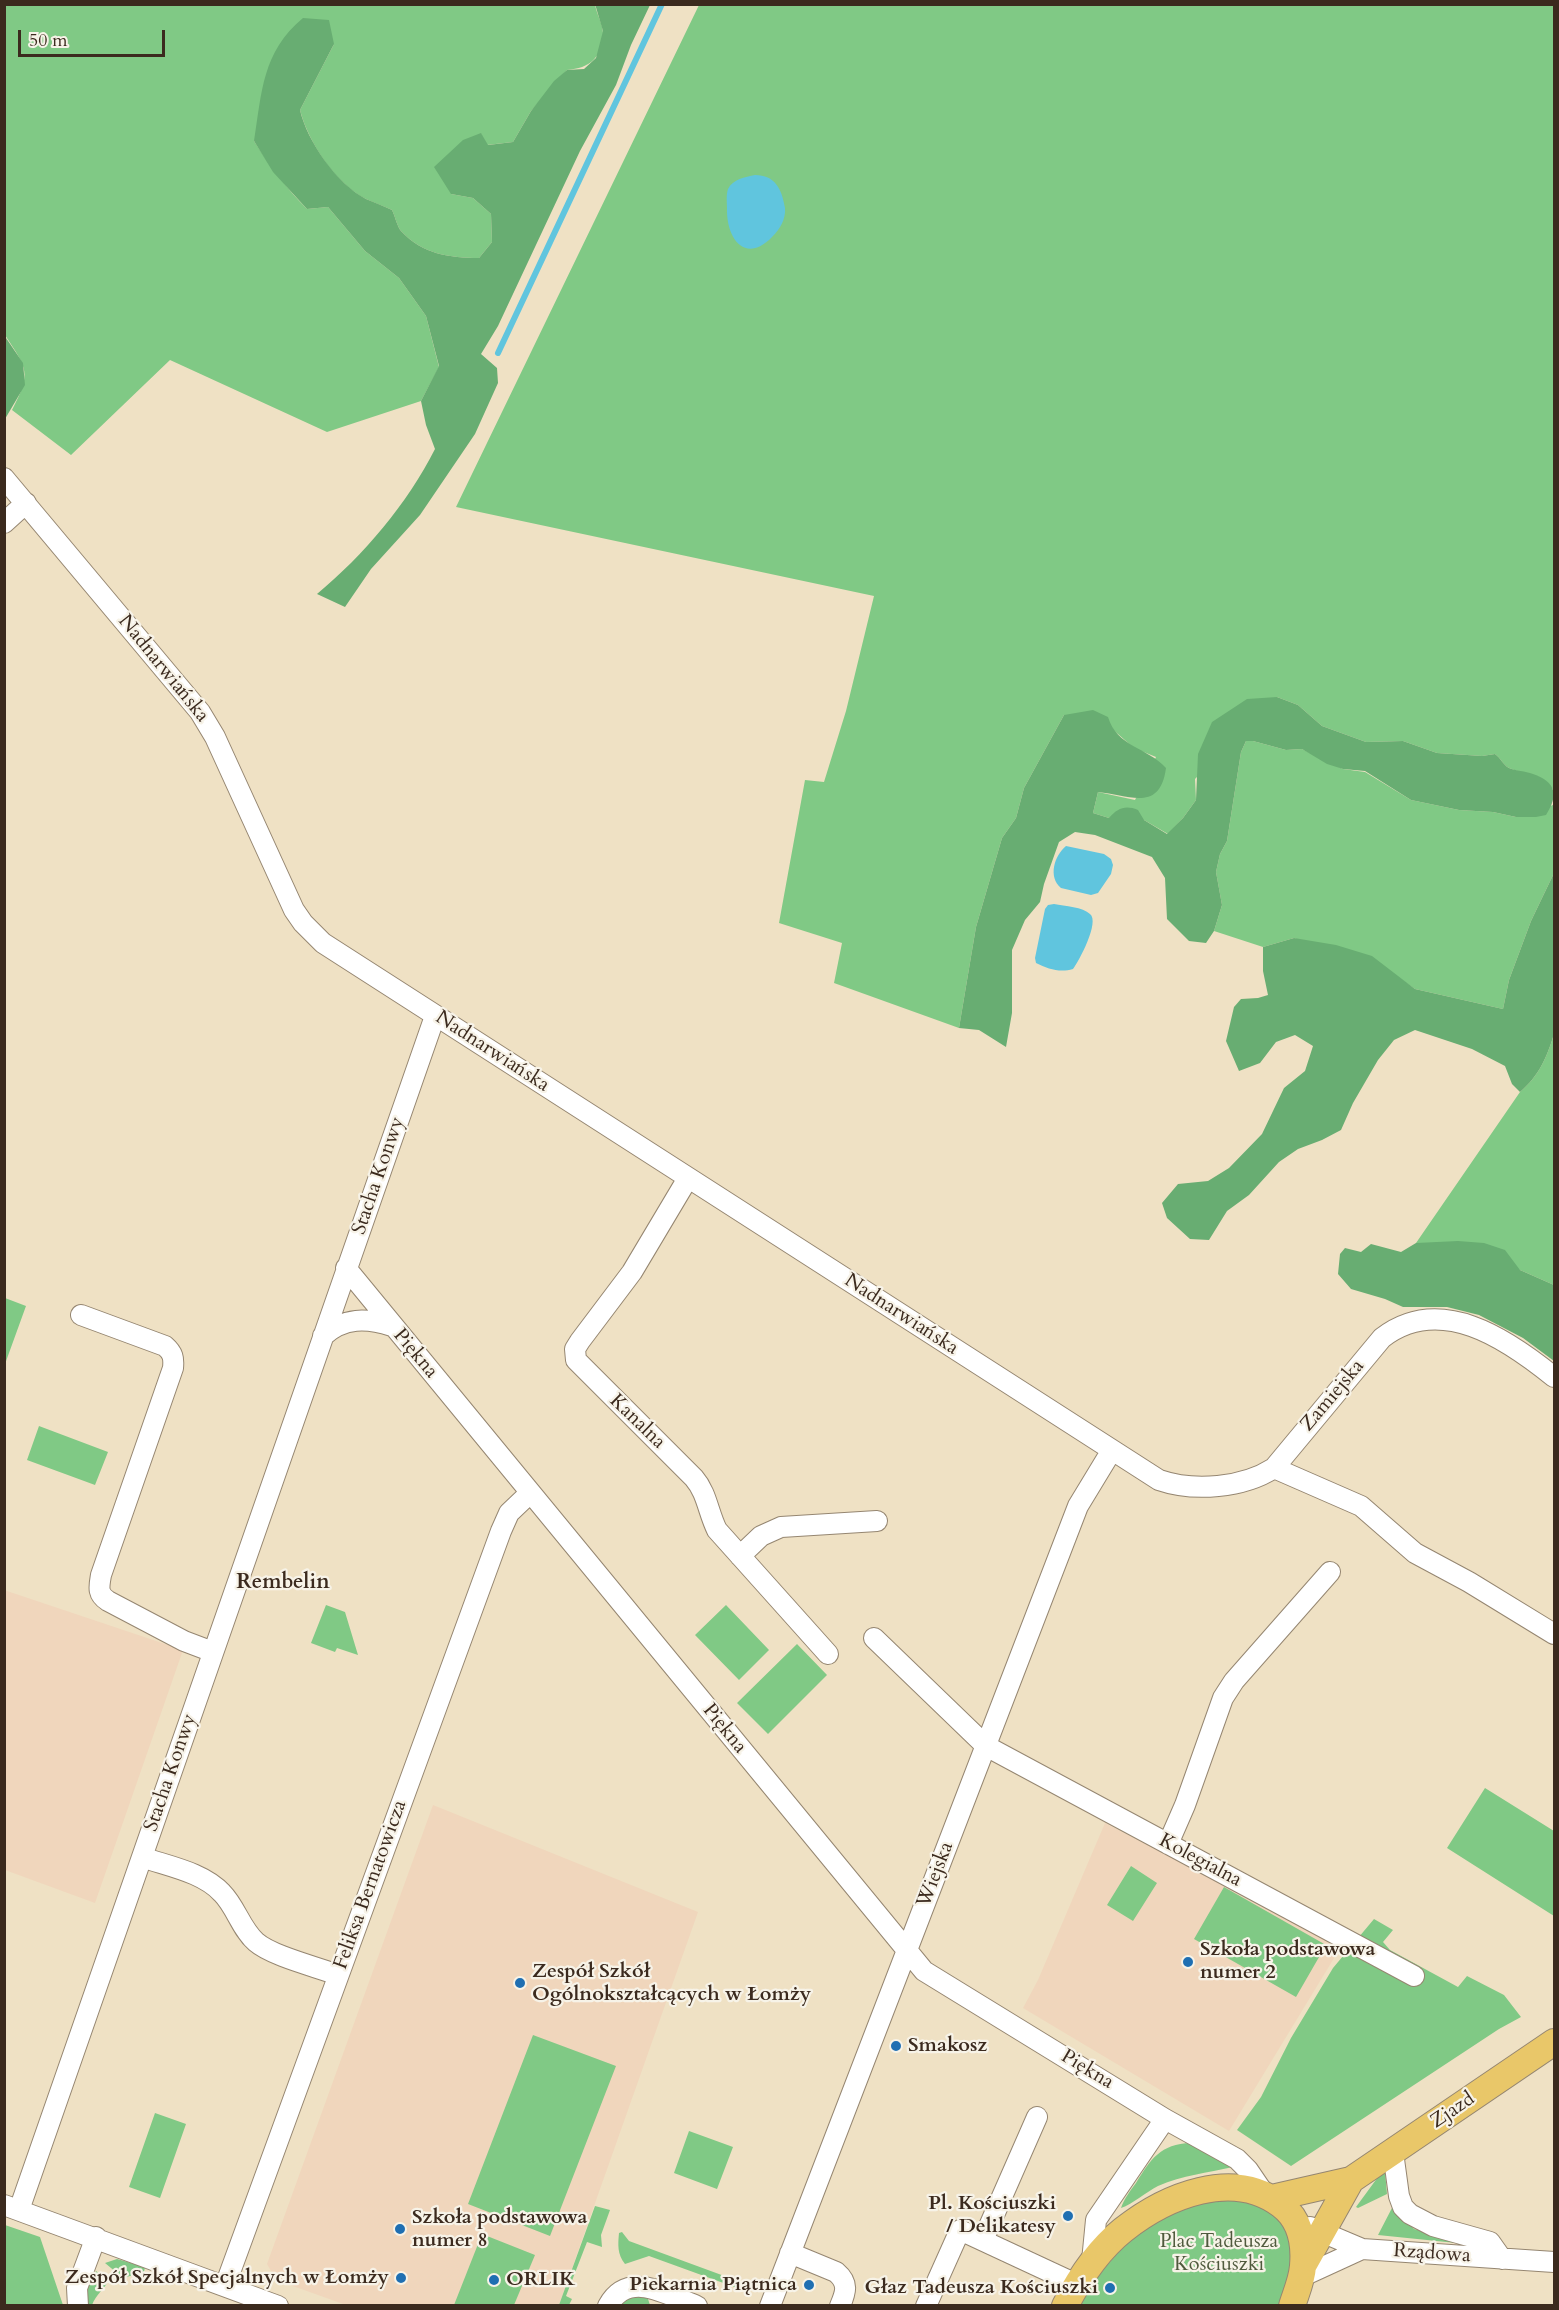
<!DOCTYPE html>
<meta charset="utf-8">
<style>
body{margin:0}
#map{position:relative;width:1559px;height:2310px;overflow:hidden;background:#efe1c4;font-family:Cardo,serif}
canvas{display:block}
.frame{position:absolute;inset:0;border:6px solid #3b2a1e;pointer-events:none}
.scale{position:absolute;left:18px;top:30px;width:147px;height:27px;box-sizing:border-box;border:3px solid #3b2a1e;border-top:0;padding-left:8px;font-size:18px;line-height:21px;white-space:nowrap;color:#3b2a1e;-webkit-text-stroke:4px #f7f3e8;paint-order:stroke}
</style>
<div id="map">
<canvas width="1559" height="2310"></canvas>
<div class="frame"></div>
<div class="scale">50 m</div>
</div>
<script>
const c = document.querySelector('canvas').getContext('2d');
c.lineJoin = 'round';
function fillPath(path, color) { c.fillStyle = color; c.fill(path, 'evenodd'); }
function stroke(path, color, width, dash) { c.strokeStyle = color; c.lineWidth = width; c.lineCap = dash ? 'butt' : 'round'; c.setLineDash(dash || []); c.stroke(path); }
function drawText(font, color, halo, rows, align = 'center') {
  c.font = font + ' Cardo,serif'; c.lineWidth = 4.5; c.setLineDash([]); c.textBaseline = 'middle'; c.strokeStyle = halo; c.fillStyle = color; for (const [text, x, y, turn = 0] of rows) {
    c.save(); c.translate(x, y); c.rotate((+turn || 0) * Math.PI / 180); c.textAlign = isNaN(turn) ? turn : align; if (halo) c.strokeText(text, 0, 0); c.fillText(text, 0, 0); c.restore();
  }
}
fillPath(new Path2D(`
 M4,1590L183,1650L95,1903L5,1870Z
 M433,1805L698,1912L559,2305H346L276,2280L267,2264Z
 M1105,1823L1342,1945L1229,2131L1023,2008L1038,1980Z`), '#f0d6bc');
fillPath(new Path2D(`
 M595,4C596,13 603,24 603,33C602,58 590,68 567,70L531,111L513,142L487,145L481,134L451,194L473,198L491,214L492,242L479,258C450,258 422,254 401,231C397,226 395,216 392,210C384,206 374,203 366,199C336,184 308,142 300,110L334,44L254,141C270,166 286,188 307,209L328,207L365,251L399,278L426,316L439,367L421,401L327,432L170,360L71,455L12,410C32,372 27,369 5,335L4,5Z
 M699,5H1554V791C1541,771 1527,776 1509,768C1503,765 1501,758 1495,754L1482,756L1437,753L1403,741L1366,742L1322,726L1298,705L1277,697L1195,779L1196,800L1183,818L1168,834L1144,820L1109,818L1093,813L1098,792L1135,800L1156,757L1134,748L1111,728L1064,715L1024,788L1016,818L1002,838L976,927L959,1028L834,983L842,943L779,923L805,780L824,782L846,711L874,596L456,507Z
 M1246,741H1253L1286,750L1302,749L1343,769L1365,772L1411,800L1459,810L1493,812L1516,817L1553,805L1554,795V873L1531,921L1509,980L1503,1009L1415,989L1396,976L1294,938L1263,947L1214,931L1222,905L1216,872L1220,854L1227,841L1241,752Z
 M1554,1034V1285L1520,1270L1416,1243L1520,1092C1539,1076 1547,1057 1554,1034Z
 M5,1298L26,1306L5,1364L4,1298Z
 M39,1426L108,1452L95,1485L27,1460Z
 M326,1605L345,1612L358,1655L337,1648L335,1652L311,1643Z
 M726,1605L769,1650L739,1680L695,1635Z
 M797,1644L827,1675L768,1734L737,1703Z
 M1485,1788L1554,1831V1916L1447,1848Z
 M1131,1866L1157,1883L1133,1921L1107,1905Z
 M1224,1887L1326,1945L1296,1997L1194,1939Z
 M1374,1919L1393,1930L1383,1942L1390,1950L1458,1987L1467,1976L1504,1995L1521,2017L1499,2029L1291,2166L1237,2130L1261,2097L1291,2038L1333,1968Z
 M533,2035L616,2066L550,2236L468,2204Z
 M155,2113L186,2124L160,2198L129,2187Z
 M689,2131L733,2147L717,2189L674,2173Z
 M1191,2143L1233,2167C1207,2173 1183,2175 1158,2186C1146,2192 1133,2204 1121,2208C1124,2199 1130,2191 1136,2183C1151,2159 1160,2144 1191,2143Z
 M1385,2171L1387,2194L1358,2208L1356,2207L1378,2177Z
 M1234,2199C1242,2201 1250,2201 1257,2204C1299,2220 1297,2272 1279,2305L1079,2306C1104,2263 1136,2227 1184,2209C1191,2206 1199,2203 1206,2201C1215,2199 1225,2200 1234,2199Z
 M595,2206L610,2210L601,2235L602,2247L587,2242L566,2296L572,2299L569,2305H559Z
 M1393,2206L1414,2229L1466,2244L1378,2235Z
 M5,2225L40,2237L63,2305H5Z
 M622,2232L629,2241L757,2288L740,2289L649,2256L625,2264C617,2254 618,2244 619,2233Z
 M482,2234L535,2255L514,2305H454Z
 M117,2259L145,2267L144,2272L123,2278L105,2263Z
 M96,2271L108,2281C104,2290 96,2294 92,2305L87,2306L86,2292Z
 M640,2295L648,2299L650,2305L620,2306L627,2298Z`), '#80c985');
fillPath(new Path2D(`
 M595,4L650,5L631,45L616,85L580,151L498,326L481,354L497,368L498,383L475,434L420,515L371,569L345,607L317,594C364,555 407,504 435,449L426,425L421,401L439,366L426,316L399,278L365,251L328,207L307,209L273,172L254,141C262,92 262,52 303,18L329,20L334,44L300,110C307,141 337,184 366,199C375,203 384,206 392,210C395,216 397,226 401,231C422,254 450,258 479,258L492,242L491,214L473,198L451,194L434,167L463,140L481,133L488,145L513,142L531,111L554,81L567,70L584,69L596,58L603,31Z
 M4,335L23,363L25,385L5,419Z
 M1277,697L1298,705L1322,726L1366,742L1403,741L1437,753L1482,756L1495,754C1501,758 1503,765 1509,768C1516,771 1525,771 1533,774C1556,782 1559,795 1546,815L1536,817H1516L1493,812L1459,810L1411,800L1365,771L1343,769L1327,764L1302,749L1286,750L1253,741H1246L1241,752L1227,841L1220,854L1216,872L1222,905L1214,931L1206,943L1189,941L1167,919L1165,878L1152,857L1095,835L1075,832L1059,842L1044,884L1040,902L1025,920L1012,950V1013L1006,1047L979,1030L959,1028L976,927L1002,838L1016,818L1024,788L1064,715L1093,710L1108,717C1117,747 1147,747 1166,768C1160,813 1129,795 1098,792L1093,813L1109,818C1118,808 1125,805 1138,810L1144,820L1167,834L1183,818L1196,800L1198,754L1212,722L1247,699Z
 M1554,873V1034C1547,1057 1539,1076 1520,1092L1512,1084L1505,1066L1472,1049L1415,1030L1394,1040L1378,1060L1353,1103L1341,1130L1322,1140L1298,1149L1279,1162L1249,1195L1227,1211L1209,1240L1190,1239L1167,1218L1162,1203L1178,1184L1208,1181L1229,1168L1262,1134L1284,1088L1305,1071L1313,1046L1295,1035L1276,1042L1260,1063L1239,1071L1226,1041L1234,1007L1241,999L1258,998L1268,995L1263,971V947L1294,938L1336,945L1372,956L1415,989L1503,1009L1509,980L1531,921Z
 M1458,1241L1484,1243L1505,1250L1520,1270L1554,1285V1361L1523,1338L1479,1315L1447,1307H1403L1385,1299L1351,1289L1338,1274L1340,1254L1345,1248L1361,1252L1371,1244L1401,1252L1416,1243Z`), '#68ad72');
fillPath(new Path2D(`
 M755,175C775,175 782,189 785,208C786,219 780,229 772,237C745,265 726,238 727,208C727,202 726,195 728,189C733,179 745,177 755,175Z
 M1066,846L1104,854L1111,859L1113,865L1111,874L1098,893L1091,895L1061,888C1048,877 1054,856 1066,846Z
 M1054,904C1065,906 1083,907 1090,914C1100,922 1079,961 1073,969C1060,973 1048,969 1036,963L1035,958L1045,909L1048,905Z`), '#60c5de');
stroke(new Path2D(`
 M498,353L662,4`), '#60c5de', 6);
const minor = new Path2D(`
 M4,478L200,712L215,737L294,910L303,923L323,943L1159,1480C1194,1492 1243,1488 1274,1468L1382,1338C1440,1293 1507,1339 1554,1377
 M4,523L26,503
 M688,1178L632,1272L580,1341L575,1349L576,1360L694,1478C707,1493 708,1512 717,1530L828,1654
 M346,1268L924,1971L1165,2119L1237,2159L1248,2170L1265,2195
 M81,1315L165,1346C173,1353 174,1358 173,1368L101,1575C99,1587 97,1594 108,1601L184,1641L213,1652
 M323,1336C344,1317 367,1318 392,1326
 M1274,1468L1361,1506L1415,1553L1469,1582L1554,1634
 M740,1556L761,1536L781,1527L877,1521
 M874,1638L986,1746L1414,1976
 M1168,1844L1185,1805L1223,1698L1234,1681L1330,1572
 M142,1857C167,1866 203,1872 222,1893C236,1907 241,1929 256,1942C272,1956 317,1967 338,1975
 M1393,2152L1399,2196L1403,2207L1410,2214L1433,2226L1490,2242L1502,2259
 M4,2205L278,2306
 M19,2210L435,1016
 M1310,2227L1362,2249L1554,2262
 M983,2240L1037,2117
 M790,2253L836,2272C849,2283 846,2292 840,2306
 M1092,2261L1096,2220L1165,2119
 M1301,2277L1362,2249
 M225,2286L501,1531L509,1513L530,1493
 M78,2306L77,2288L96,2237
 M608,2306C628,2269 668,2295 697,2306
 M770,2306L1078,1506L1112,1450
 M926,2306L960,2230L1076,2284`);
const major = new Path2D(`
 M1272,2198L1351,2180L1554,2042
 M1303,2266L1351,2180
 M1065,2306C1080,2277 1098,2250 1123,2230C1166,2196 1233,2168 1281,2205C1300,2219 1305,2243 1303,2266C1302,2280 1296,2293 1292,2306`);
stroke(minor, '#958671', 22);
stroke(major, '#958671', 28);
stroke(minor, '#fff', 20);
stroke(major, '#e9c769', 26);
for (const [x, y, r, color] of [
 [1188,1962,6,"#1f6fb2"],
 [520,1983,6,"#1f6fb2"],
 [896,2046,6,"#1f6fb2"],
 [1068,2216,6,"#1f6fb2"],
 [400,2229,6,"#1f6fb2"],
 [401,2278,6,"#1f6fb2"],
 [494,2280,6,"#1f6fb2"],
 [809,2285,6,"#1f6fb2"],
 [1110,2288,6,"#1f6fb2"]
]) { const dot = new Path2D(); dot.arc(x, y, r, 0, 2 * Math.PI); c.fillStyle = color; c.fill(dot); stroke(dot, '#f7f3e8', 2); }
drawText('20px', '#3b2a1e', '#f7f3e8', [
 ["Nadnarwiańska",163,669,51],
 ["Nadnarwiańska",492,1052,33],
 ["Stacha Konwy",379,1176,-71],
 ["Nadnarwiańska",901,1315,33],
 ["Piękna",415,1354,50],
 ["Zamiejska",1333,1396,-50],
 ["Kanalna",637,1422,44],
 ["Piękna",724,1729,51],
 ["Stacha Konwy",171,1773,-71],
 ["Kolegialna",1200,1861,28],
 ["Wiejska",936,1875,-69],
 ["Feliksa Bernatowicza",371,1885,-70],
 ["Piękna",1087,2070,31],
 ["Zjazd",1453,2111,-34],
 ["Rządowa",1432,2254,4]
]);
drawText('bold 20px', '#3b2a1e', '#f7f3e8', [
 ["Szkoła podstawowa",1200,1950],
 ["numer 2",1200,1973],
 ["Zespół Szkół",532,1972],
 ["Ogólnokształcących w Łomży",532,1995],
 ["Smakosz",908,2046],
 ["Pl. Kościuszki",1056,2204,"right"],
 ["/ Delikatesy",1056,2227,"right"],
 ["Szkoła podstawowa",412,2218],
 ["numer 8",412,2241],
 ["Zespół Szkół Specjalnych w Łomży",389,2278,"right"],
 ["ORLIK",506,2280],
 ["Piekarnia Piątnica",797,2285,"right"],
 ["Głaz Tadeusza Kościuszki",1098,2288,"right"]
], 'left');
drawText('20px', '#505a3d', '#f7f3e8', [
 ["Plac Tadeusza",1219,2242],
 ["Kościuszki",1219,2265]
]);
drawText('bold 21px', '#3b2a1e', '#f7f3e8', [
 ["Rembelin",283,1583]
]);
</script>
